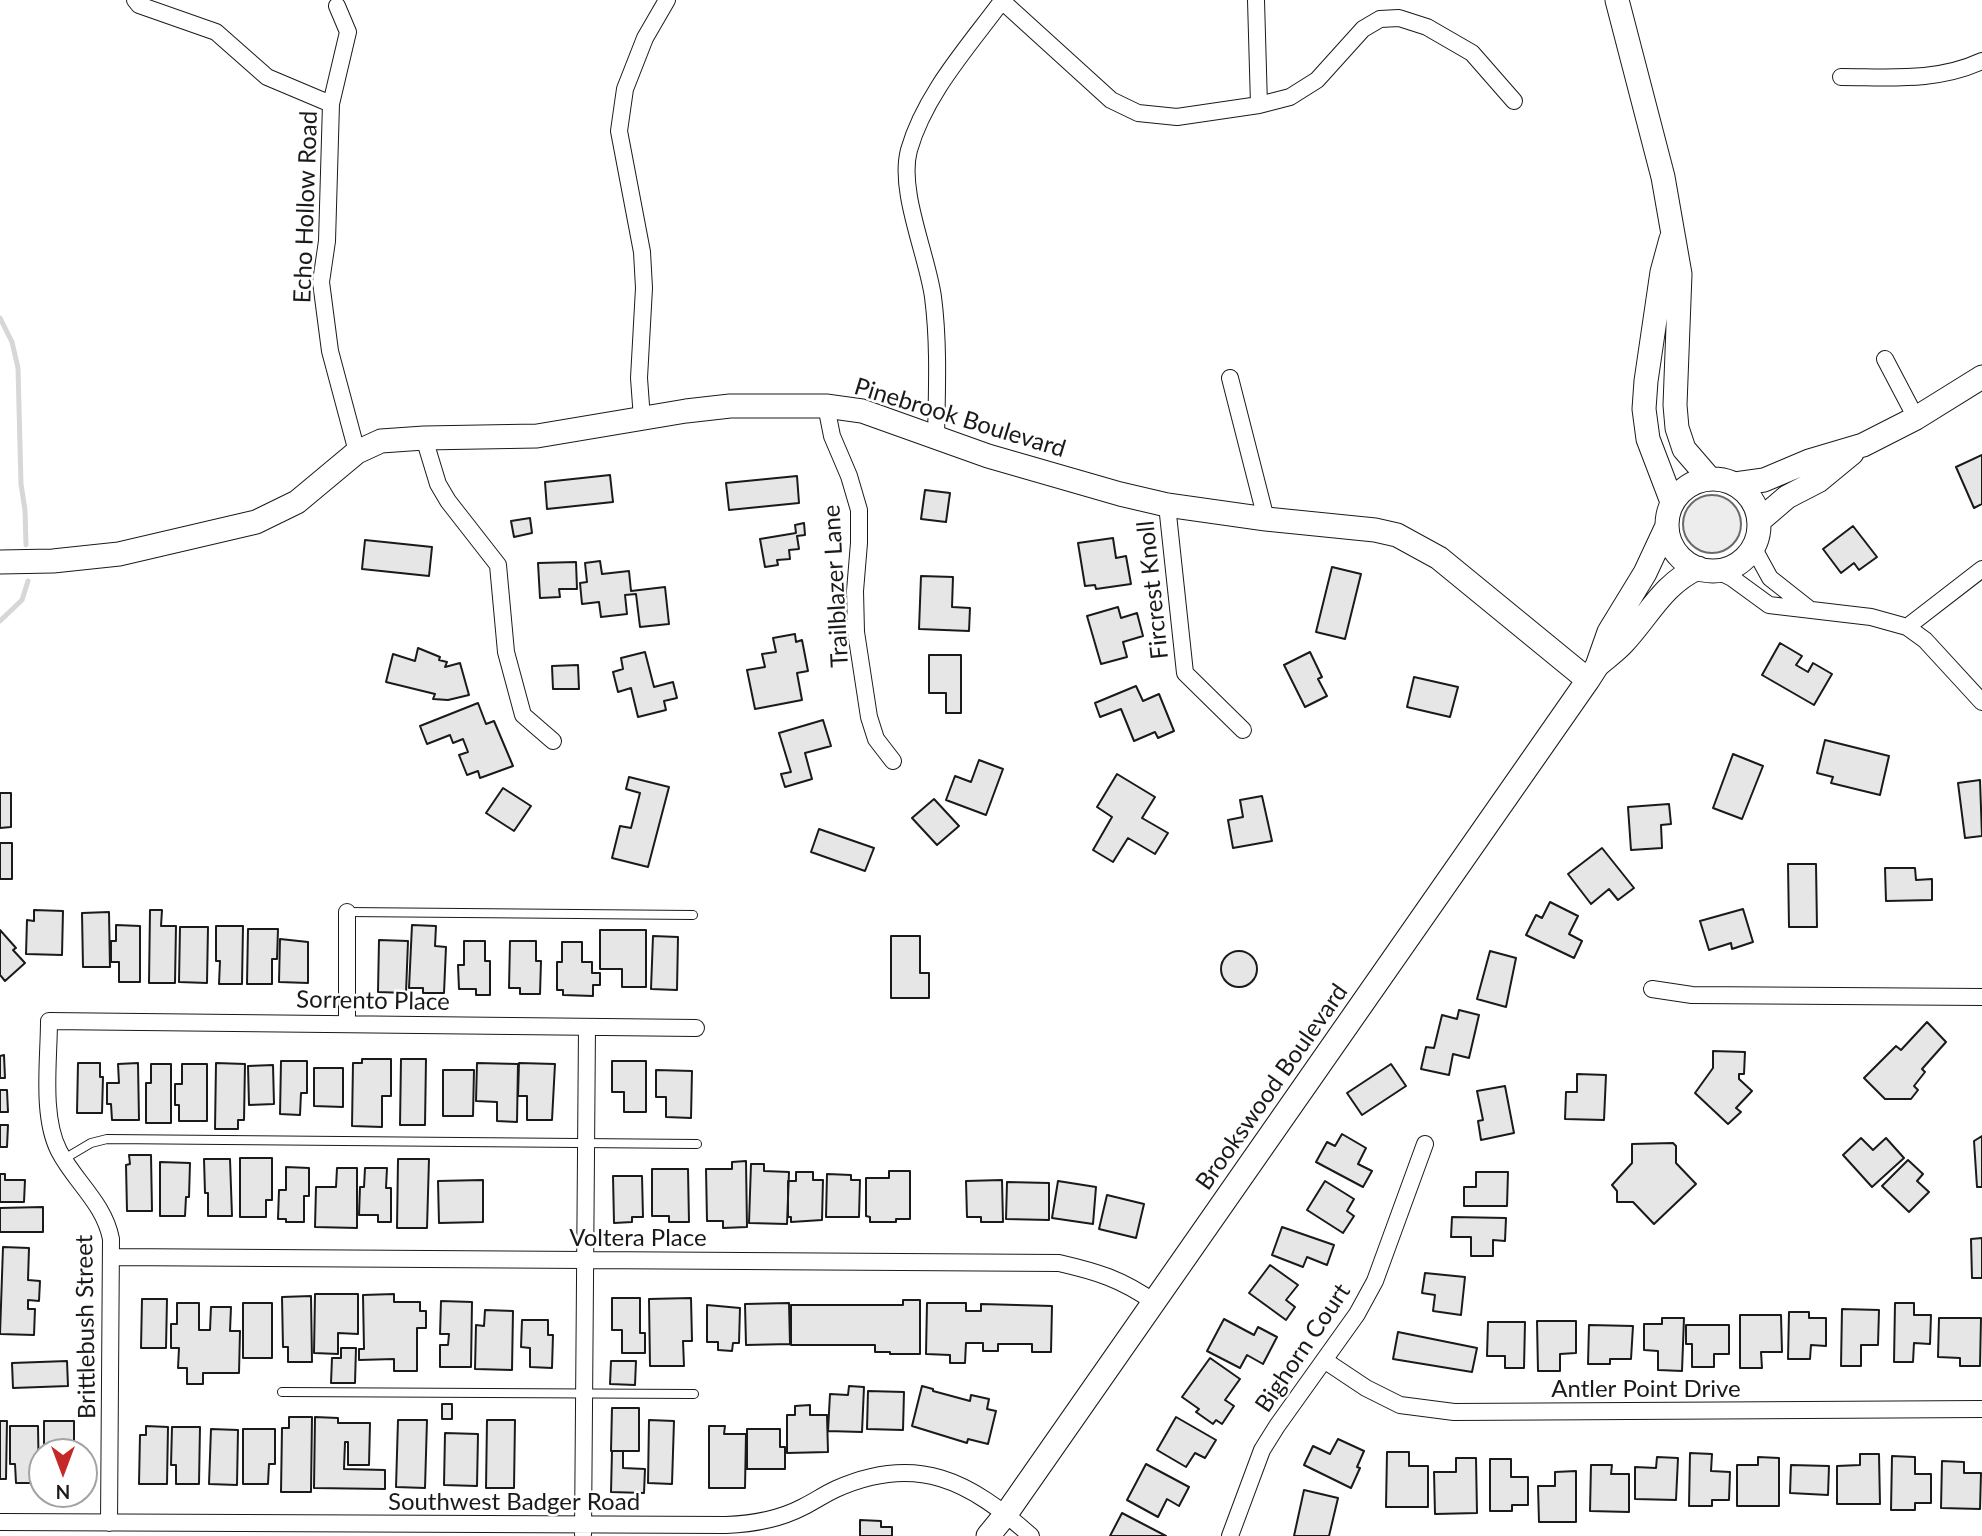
<!DOCTYPE html>
<style>
body{margin:0}
#map{position:relative;width:1982px;height:1536px;overflow:hidden;background:#fff;font-family:Lato,sans-serif}
canvas{display:block}
.north{position:absolute;left:28px;top:1438px;width:70px;height:70px;box-sizing:border-box;background:#fff;border:2px solid #a3a3a3;border-radius:50%;rotate:180deg;font-size:19px;font-weight:700;line-height:28px;text-align:center;color:#1a1a1a}
.north::after{content:'';display:block;margin:auto;width:24px;height:32px;background:#c62828;clip-path:polygon(50% 0,100% 100%,50% 72%,0 100%)}
</style>
<div id="map">
<canvas width="1982" height="1536"></canvas>
<div class="north">N</div>
</div>
<script>
const c = document.querySelector('canvas').getContext('2d');
c.lineJoin = 'round';
function fillPath(path, color) { c.fillStyle = color; c.fill(path, 'evenodd'); }
function stroke(path, color, width, dash) { c.strokeStyle = color; c.lineWidth = width; c.lineCap = dash ? 'butt' : 'round'; c.setLineDash(dash || []); c.stroke(path); }
function drawText(font, color, halo, rows, align = 'center') {
  c.font = font + ' Lato,sans-serif'; c.lineWidth = 5; c.setLineDash([]); c.textBaseline = 'middle'; c.strokeStyle = halo; c.fillStyle = color; for (const [text, x, y, turn = 0] of rows) {
    c.save(); c.translate(x, y); c.rotate((+turn || 0) * Math.PI / 180); c.textAlign = isNaN(turn) ? turn : align; if (halo) c.strokeText(text, 0, 0); c.fillText(text, 0, 0); c.restore();
  }
}
const green = new Path2D(`
 M1683 524a29 29 0 1 1 58 0a29 29 0 1 1-58 0Z`);
fillPath(green, '#ededed');
stroke(green, '#6a6a6a', 2);
stroke(new Path2D(`
 M0,318L12,342L18,368L21,484L25,510L26,545
 M0,621L22,600L28,581`), '#d7d7d7', 5);
const building = new Path2D(`
 M1982,455V504L1974,508L1956,467Z
 M610,475L613,502L547,509L545,482Z
 M797,476L799,503L729,510L726,483Z
 M925,490L950,493L946,522L921,519Z
 M530,518L532,533L514,537L511,521Z
 M804,523L805,535L797,536L799,549L789,550L790,559L777,560L778,565L765,567L760,539L796,533L795,525Z
 M1853,526L1877,557L1859,570L1854,563L1841,573L1823,549Z
 M1113,538L1116,558L1126,556L1131,584L1096,589L1095,585L1085,586L1078,543Z
 M365,540L432,547L429,576L362,569Z
 M600,561L602,574L629,571L631,591L665,587L669,624L640,627L636,594L625,595L627,614L601,617L599,602L582,604L580,583L587,582L585,563Z
 M576,562L577,589H559L560,597L540,598L538,563Z
 M1332,567L1361,574L1345,639L1316,632Z
 M921,576L953,577L952,607L970,608L969,631L919,629Z
 M1118,607L1121,618L1137,613L1143,636L1123,642L1127,657L1101,664L1087,616Z
 M795,634L796,642L802,640L808,671L797,673L802,700L755,709L747,670L765,667L762,654L776,652L773,638Z
 M1780,643L1802,656L1796,665L1808,672L1813,663L1832,674L1814,705L1762,675Z
 M418,648L440,657L439,660L447,662L445,667L460,663L469,695L448,700L433,699L435,694L386,682L393,654L415,661Z
 M645,652L654,687L673,682L677,698L664,701L666,710L638,717L631,688L618,692L613,672L623,669L621,658Z
 M1310,652L1322,677L1318,679L1327,696L1305,707L1284,665Z
 M929,655H961V713H946V693H929Z
 M578,665L579,689H553L552,666Z
 M1414,677L1458,687L1450,717L1407,707Z
 M1136,686L1143,701L1159,694L1174,731L1158,738L1155,732L1134,741L1121,709L1100,717L1095,703Z
 M478,703L486,724L494,721L513,766L480,778L478,771L467,775L459,755L468,752L463,739L453,743L450,735L427,744L420,726Z
 M823,720L831,746L805,753L812,779L785,787L781,774L791,772L779,733Z
 M1825,740L1889,756L1880,795L1831,783L1833,777L1817,773Z
 M1733,754L1763,766L1742,819L1713,808Z
 M979,760L1003,769L986,815L946,800L955,776L971,782Z
 M1117,774L1155,797L1142,818L1168,833L1155,854L1128,838L1113,862L1093,850L1112,817L1097,807Z
 M629,777L669,787L648,867L612,858L620,826L631,828L640,793L626,789Z
 M1980,780L1982,836L1965,838L1958,783Z
 M503,788L531,806L514,831L486,813Z
 M0,793H11V827L0,828Z
 M1262,796L1272,841L1233,848L1228,820L1243,817L1240,800Z
 M934,799L959,826L937,845L912,818Z
 M1669,804L1671,824L1661,825L1662,848L1631,850L1628,807Z
 M819,829L874,848L865,871L811,852Z
 M0,843H12V879H0Z
 M1602,848L1634,888L1618,900L1609,889L1591,904L1568,874Z
 M1788,864H1816L1817,927H1789Z
 M1885,868H1915L1916,880L1932,879V900L1886,901Z
 M1550,902L1578,916L1569,934L1582,941L1574,958L1526,935L1536,915L1542,918Z
 M1743,909L1753,942L1732,949L1731,943L1709,950L1700,921Z
 M34,910L63,911L62,955L26,954L27,920L34,921Z
 M150,910H162L161,926H176L175,983H149Z
 M109,912L110,967H83L82,913Z
 M116,925L140,926V982H119V962H111V941H116Z
 M412,925L436,926L435,946L446,947L444,993H423V988H409Z
 M216,926H243L242,984H219L220,961H216Z
 M180,927H208L207,983L179,982Z
 M248,929H278L277,959H272V984H247Z
 M0,930L16,948L13,950L25,963L5,981L0,975Z
 M600,930H646V987H622V969H600Z
 M653,936L678,937L677,990L651,989Z
 M891,936H920V973H929V998H891Z
 M280,939L308,942V983L279,982Z
 M379,940L408,941L406,993L378,992Z
 M464,941H485V961H490V995H476V989H459L458,965H464Z
 M510,941H536V961H541L540,994H520V988H509Z
 M562,942H582V962H592V973H600V985H593V996L563,995V990H557V962H562Z
 M1490,951L1516,958L1506,1007L1477,999Z
 M1221 969a18 18 0 1 1 36 0a18 18 0 1 1-36 0Z
 M1459,1010L1479,1015L1469,1058L1453,1054L1449,1075L1421,1069L1426,1047L1434,1048L1442,1015L1457,1019Z
 M1927,1022L1946,1042L1922,1069L1925,1072L1914,1086L1918,1090L1911,1099H1885L1864,1078L1896,1046L1901,1050Z
 M1713,1051L1745,1052L1744,1074H1739V1079L1752,1091L1736,1108L1741,1112L1728,1124L1695,1093L1713,1068Z
 M4,1055L5,1078H0V1056Z
 M362,1059H391V1096H382V1127L352,1126L353,1063H362Z
 M401,1059H426L425,1125H400Z
 M281,1061H307V1093H301L300,1115L280,1114Z
 M612,1061H646V1112H624V1092H612Z
 M78,1063H100V1077H103L102,1113H77Z
 M138,1063L139,1120H112L111,1104H107V1083H119L118,1064Z
 M216,1063L245,1064L244,1120H238V1129H215Z
 M477,1063L518,1064L517,1122L497,1121V1102L476,1101Z
 M519,1063L555,1064L552,1120H527V1096H518Z
 M151,1064H171V1123H146V1083H151Z
 M182,1064H207V1121H179V1105H175V1084H182Z
 M1391,1064L1406,1086L1362,1115L1347,1093Z
 M273,1065L274,1104L249,1105L248,1066Z
 M314,1068H343V1107L314,1106Z
 M443,1070H474L473,1116H443Z
 M656,1070L692,1071L691,1118L666,1117V1097H656Z
 M1577,1074L1606,1075L1604,1120L1565,1119L1566,1092H1577Z
 M1505,1086L1514,1133L1481,1140L1478,1121L1483,1120L1477,1091Z
 M0,1090H7L8,1112H0Z
 M0,1125H8L7,1147H0Z
 M1342,1134L1366,1148L1358,1164L1372,1171L1363,1187L1316,1162L1327,1142L1335,1146Z
 M1982,1136V1187H1977L1974,1141Z
 M1861,1138L1873,1150L1886,1138L1904,1158L1872,1187L1843,1155Z
 M1673,1143L1676,1146V1163L1696,1184L1654,1224L1633,1202H1617V1191L1612,1185L1632,1163V1144Z
 M129,1155H151L152,1211H127L126,1165L130,1164Z
 M240,1158H272V1200H266V1217H240Z
 M204,1159H230L232,1216H208V1193H205Z
 M398,1159H429L427,1228H397Z
 M1908,1160L1923,1174L1917,1181L1929,1192L1909,1212L1882,1186Z
 M746,1161L747,1227L723,1228V1221H707L706,1169H732V1162Z
 M160,1162L190,1163L189,1197H186L185,1216H160Z
 M751,1164H764V1171L789,1172L787,1224L749,1223Z
 M286,1167L309,1168V1196H304V1222H286V1219H278L279,1190H286Z
 M337,1168H357V1228L315,1227L316,1187H336Z
 M365,1168H387L386,1188H391V1222H378V1215H359L360,1187H364Z
 M652,1169H688L689,1222H669V1216H652Z
 M889,1171H910V1219H896V1222H870V1217L866,1216V1178H889Z
 M796,1172H813V1180H823L822,1220L791,1222V1217H788V1181H796Z
 M1476,1172H1508L1507,1206H1464V1187H1476Z
 M0,1174H5V1180H25L24,1202H0Z
 M827,1174L851,1175V1180H860L859,1217H826Z
 M613,1176H642L643,1217H632V1222L614,1223Z
 M483,1180V1222L439,1223L438,1181Z
 M1002,1180L1003,1222H981V1217H967L966,1181Z
 M1058,1181L1096,1187L1093,1224L1052,1218Z
 M1325,1181L1354,1199L1347,1211L1354,1216L1343,1233L1307,1210Z
 M1007,1182L1049,1183V1220L1006,1219Z
 M1107,1195L1144,1204L1136,1238L1099,1229Z
 M43,1207V1232H0V1208Z
 M1452,1217L1506,1218L1505,1241L1493,1240V1256H1471V1237H1451Z
 M1282,1227L1334,1245L1327,1265L1307,1257L1303,1267L1272,1255Z
 M1982,1238V1278H1972L1971,1239Z
 M3,1247L29,1248L28,1280L40,1281L39,1301L28,1300V1309H35L34,1335L0,1334Z
 M1270,1265L1298,1285L1286,1300L1295,1307L1286,1320L1249,1293Z
 M1425,1273L1465,1277L1461,1315L1433,1311L1435,1295L1422,1293Z
 M315,1294H358V1334L338,1333V1354L314,1353Z
 M394,1294V1302H420V1311H426V1328H417V1371H394V1359L359,1360V1349H364L363,1295Z
 M311,1296L312,1362H288V1347H283L282,1297Z
 M612,1298H640V1333H645V1353H622V1330H612Z
 M691,1298L692,1341H683L684,1366H650L649,1299Z
 M142,1299H167L166,1348H141Z
 M903,1300H920V1354H890V1352H875V1345H791V1305H903Z
 M441,1301L472,1302L471,1367H440V1345H448L449,1334H440Z
 M177,1303H199V1330H210L211,1307H231L230,1331H240L239,1373H203V1384H187V1368H178L179,1348H171V1324H177Z
 M243,1303H272V1358H243Z
 M789,1303L790,1344L746,1345L745,1304Z
 M927,1303H966V1311H981V1304L1052,1306L1051,1352H1032V1344H998V1351H983V1343H966L965,1363H950V1355L926,1354Z
 M1895,1303H1914V1315H1931L1930,1344L1914,1343L1913,1362H1894Z
 M707,1305L740,1308L739,1343H733L732,1351L718,1350V1342H707Z
 M1842,1309L1879,1310L1878,1345H1861V1366H1841Z
 M485,1310L513,1311L512,1370L475,1369L476,1325L484,1326Z
 M1789,1312H1809V1318H1826V1346L1811,1345L1810,1359H1788Z
 M1740,1315H1781L1782,1352H1761L1762,1368H1740Z
 M1662,1318H1684L1682,1371L1658,1370V1351L1644,1350V1324H1662Z
 M1939,1318H1981L1980,1366H1960V1358L1938,1357Z
 M1224,1319L1254,1335L1258,1327L1277,1337L1263,1364L1247,1355L1240,1368L1207,1351Z
 M522,1320H548V1335H553L552,1368L530,1367V1348L521,1347Z
 M1537,1321H1576V1353L1560,1354V1371H1538Z
 M1488,1322H1525L1524,1368H1505V1356H1487Z
 M1589,1325L1633,1326L1631,1359H1610V1364H1588Z
 M1686,1325H1729V1354H1714V1367H1692V1344H1686Z
 M1398,1332L1477,1348L1472,1372L1393,1359Z
 M341,1348H356L355,1383H331L332,1358H341Z
 M1210,1358L1240,1379L1225,1400L1234,1406L1222,1424L1216,1420L1213,1424L1196,1412L1199,1409L1182,1397Z
 M67,1361L68,1386L13,1388L12,1363Z
 M611,1361H636L635,1385L610,1384Z
 M849,1386L864,1387L862,1432L828,1431L830,1394L848,1395Z
 M922,1386L933,1389V1391L970,1401L971,1395L989,1399L987,1409L996,1411L988,1444L968,1439L967,1443L912,1426Z
 M868,1391L904,1392L903,1430L867,1429Z
 M442,1404H452V1419H442Z
 M810,1405V1415H827L828,1452L787,1453V1415H795V1406Z
 M612,1408H639V1451H611Z
 M289,1417H312L311,1492H281L282,1428H289Z
 M315,1417L338,1418V1423H370L369,1465H348V1442H345L344,1469L385,1470V1489L314,1488Z
 M1176,1417L1216,1440L1205,1458L1195,1453L1186,1467L1157,1450Z
 M398,1420H427L425,1488L396,1487Z
 M487,1420H515L514,1488H486Z
 M649,1420L674,1421L672,1484L648,1483Z
 M0,1421H7L6,1479H0Z
 M44,1421H74V1452H44Z
 M10,1426H38L39,1483H16L15,1464H10Z
 M146,1426L168,1427L167,1484H139L140,1435H146Z
 M709,1426H725L724,1434H746L745,1488H709Z
 M172,1427H200L199,1484H176V1465H171Z
 M211,1429L238,1430L237,1485L209,1484Z
 M243,1429H275V1464H269L268,1484H243Z
 M747,1429H780V1447H785V1469H747Z
 M445,1433L478,1434L477,1486L444,1485Z
 M1338,1439L1364,1451L1357,1467L1360,1468L1351,1488L1304,1465L1313,1446L1330,1454Z
 M612,1451H623V1468L645,1469L644,1493L611,1492Z
 M1387,1452H1409V1466H1428V1507H1386Z
 M1690,1453L1712,1454L1711,1471L1730,1472L1729,1500H1712V1506H1689Z
 M1860,1454H1879L1880,1504H1837V1466L1860,1465Z
 M1892,1456L1915,1457V1474H1931V1503H1915V1510H1891Z
 M1657,1457L1678,1458L1676,1500L1635,1499V1467L1656,1468Z
 M1758,1457L1779,1458V1506H1737V1465H1758Z
 M1456,1458H1476L1477,1513L1435,1514L1434,1472H1456Z
 M1490,1459H1511V1477H1528V1505H1512V1511H1490Z
 M1942,1461L1964,1462V1473H1981L1980,1509L1941,1508Z
 M1146,1464L1189,1487L1179,1506L1167,1499L1158,1517L1127,1500Z
 M1591,1465H1612L1611,1474H1629V1512L1590,1511Z
 M1791,1465L1829,1466L1828,1495L1790,1493Z
 M1576,1471V1522H1539L1538,1486H1555V1472Z
 M1304,1490L1338,1498L1329,1536H1294Z
 M1122,1513L1166,1536H1110Z
 M860,1520L881,1521V1527H892V1536H860Z`);
fillPath(building, '#e6e6e6');
stroke(building, '#1a1a1a', 2);
const lane = new Path2D(`
 M347,912L693,915
 M64,1159L91,1143L107,1139L697,1144
 M282,1392L694,1394`);
const street = new Path2D(`
 M135,0L139,5L216,32L267,77L331,104
 M1001,0L1111,100L1138,113L1177,117L1259,105L1290,97L1317,80L1363,29L1380,19L1399,18L1427,27L1472,53L1514,101
 M1256,0L1259,105
 M337,6L348,32L331,104L327,241L321,282L330,351L357,452
 M1841,77C1890,77 1937,82 1982,61
 M1885,359L1916,418
 M1230,378L1266,519
 M826,406L832,436L849,476L859,510V543L855,591L856,632L869,717L876,739L893,761
 M642,419L639,378L644,288L642,252L619,131L625,89L645,38L667,0
 M936,437C937,390 939,343 933,297C927,254 898,191 909,150C925,94 968,47 1002,1
 M424,438L438,484L448,501L498,565L506,652L523,715L553,741
 M1167,505L1185,673L1243,730
 M1753,547L1770,578L1808,608
 M1716,570L1732,578L1769,605L1871,617L1907,627L1925,640L1982,702
 M1907,627L1982,569
 M1652,989L1692,995L1982,997
 M347,1024V912
 M112,1257L1059,1263C1098,1272 1121,1279 1154,1302
 M1324,1360L1366,1388L1400,1405L1454,1412L1982,1409
 M0,1522L726,1525C753,1524 778,1520 803,1507C815,1501 825,1494 836,1489C917,1453 970,1481 1031,1536
 M109,1523L111,1239C104,1203 75,1182 59,1151C41,1116 49,1060 49,1021L696,1028
 M583,1534L587,1027
 M1230,1536L1262,1450L1277,1426L1357,1314L1375,1281L1425,1144`);
const secondary = new Path2D(`
 M1617,0L1663,177L1680,274L1675,405L1677,428L1684,449L1709,478
 M1671,239L1662,272L1646,381L1644,409L1648,439L1672,502
 M1667 525a46 46 0 1 1 92 0a46 46 0 1 1-92 0Z
 M1735,484L1764,480L1809,461L1863,445L1916,418L1982,377
 M1759,521L1787,497L1818,481L1852,453
 M0,562L53,561L119,554L256,522L297,502L357,452L381,441L424,438L537,436L686,411L730,406H826L862,411L988,456L1120,494L1167,505L1266,519L1375,530L1397,535L1439,558L1588,680
 M1599,664C1607,657 1617,650 1624,642C1649,615 1663,584 1698,568
 M988,1536L1006,1514L1588,680L1597,666L1609,632L1645,573L1666,528`);
stroke(lane, '#1a1a1a', 10);
stroke(street, '#1a1a1a', 18);
stroke(secondary, '#1a1a1a', 25);
stroke(lane, '#fff', 8);
stroke(street, '#fff', 16);
stroke(secondary, '#fff', 23);
drawText('24px', '#1a1a1a', '#fff', [
 ["Echo Hollow Road",306,207,-88],
 ["Pinebrook Boulevard",960,418,17],
 ["Trailblazer Lane",836,586,-93],
 ["Fircrest Knoll",1153,590,-96],
 ["Sorrento Place",373,1001,1],
 ["Brookswood Boulevard",1272,1087,-55],
 ["Voltera Place",638,1238],
 ["Brittlebush Street",86,1327,-91],
 ["Bighorn Court",1303,1348,-56],
 ["Antler Point Drive",1646,1389],
 ["Southwest Badger Road",514,1502]
]);
</script>
